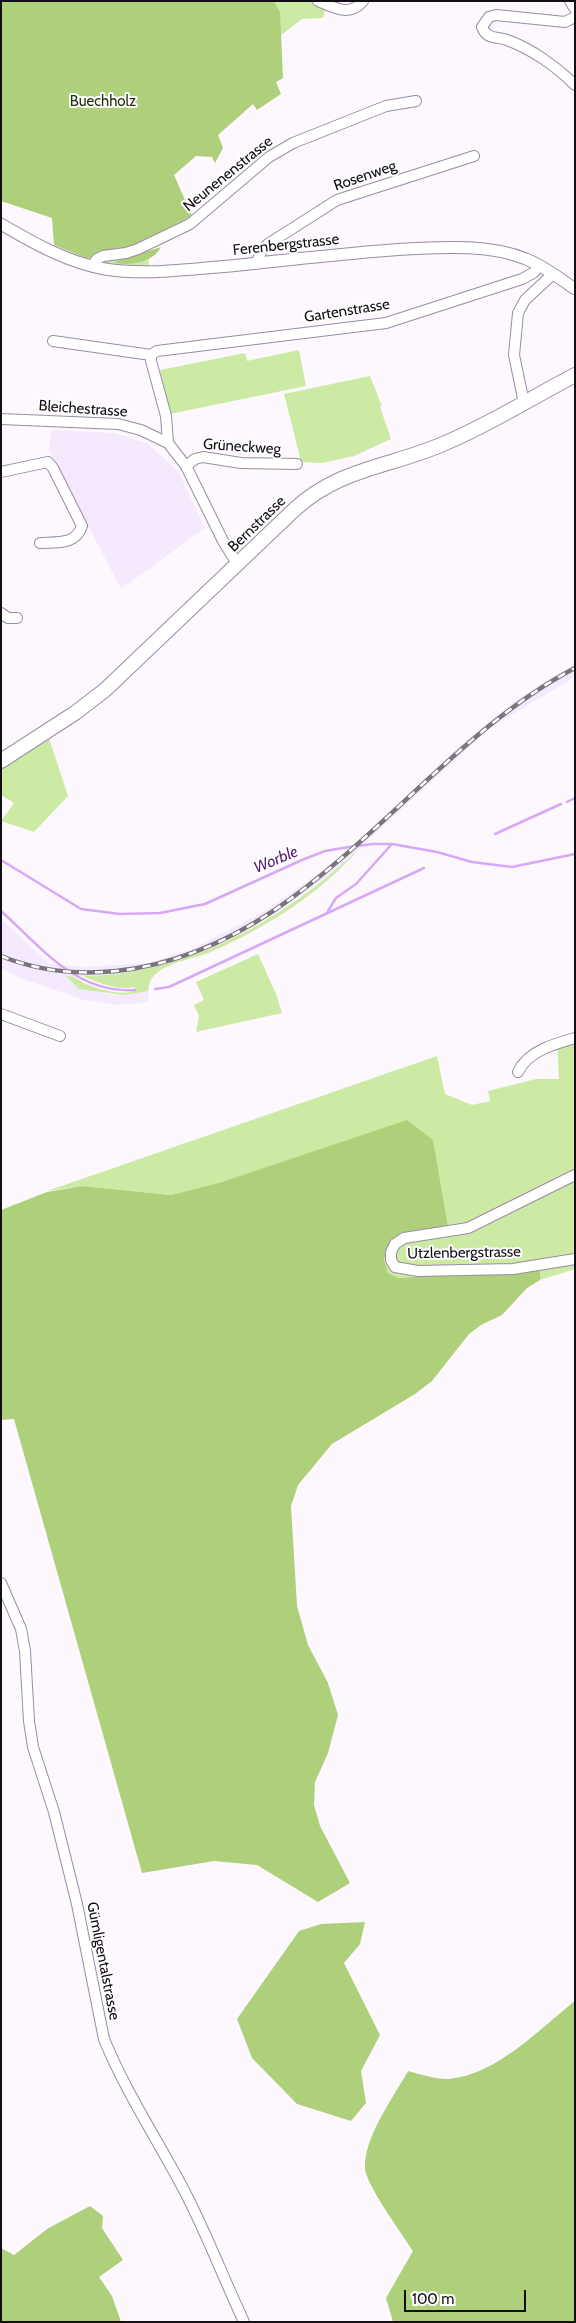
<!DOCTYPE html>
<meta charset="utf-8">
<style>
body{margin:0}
#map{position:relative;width:576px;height:2323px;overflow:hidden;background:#fcf8fe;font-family:Cabin,sans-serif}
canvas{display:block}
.frame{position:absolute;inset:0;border:2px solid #130d16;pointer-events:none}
.scale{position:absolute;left:404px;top:2290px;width:122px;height:22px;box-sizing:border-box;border:2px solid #130d16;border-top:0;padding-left:6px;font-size:15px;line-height:18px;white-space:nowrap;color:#130d16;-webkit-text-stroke:4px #fff;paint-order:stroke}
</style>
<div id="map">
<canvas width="576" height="2323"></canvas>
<div class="frame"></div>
<div class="scale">100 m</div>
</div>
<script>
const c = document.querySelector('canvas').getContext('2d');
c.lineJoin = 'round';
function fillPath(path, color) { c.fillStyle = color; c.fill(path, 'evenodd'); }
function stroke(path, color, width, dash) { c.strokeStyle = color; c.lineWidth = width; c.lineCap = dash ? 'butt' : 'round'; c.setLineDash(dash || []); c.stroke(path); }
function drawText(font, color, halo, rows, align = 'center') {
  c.font = font + ' Cabin,sans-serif'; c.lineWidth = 4; c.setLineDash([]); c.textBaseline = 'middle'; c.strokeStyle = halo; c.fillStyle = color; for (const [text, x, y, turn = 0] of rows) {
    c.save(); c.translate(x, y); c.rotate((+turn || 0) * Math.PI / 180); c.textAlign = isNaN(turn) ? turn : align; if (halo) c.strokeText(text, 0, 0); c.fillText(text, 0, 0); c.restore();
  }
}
fillPath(new Path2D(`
 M51,430L114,433L148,444L178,471L205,528L121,589L49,450Z
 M575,663V677L490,728L331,874L274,914L215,947L162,967L111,975L66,977L97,991L109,994L124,995L148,991L149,1002L119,1005L84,1000L20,978L1,968V919L50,964L85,967L148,963L192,949L265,911L326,868L357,843L456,749L513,702Z`), '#f5e9fd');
fillPath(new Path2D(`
 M274,1H315L326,6L323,18L302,19L280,36V12Z
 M148,249L149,266L100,263L101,261Z
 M299,350L306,386L170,414L160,370L245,353L247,361Z
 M370,376L382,406L380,407L391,439L354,456L322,463L301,462L284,394Z
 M49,738L68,796L34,832L1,821L14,803L1,795V769Z
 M360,848C321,893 267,927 213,951C195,959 170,961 156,974C150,978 149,985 148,991L124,995L79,989L66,976C74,976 77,979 84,983C98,989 120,996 135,991V987C119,991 98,983 83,976C188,975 285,919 360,848Z
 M258,954L276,994L282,1013L196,1032L199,1016L194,1005L204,1000L196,982Z
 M575,1038V1269L540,1280V1268L397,1278L388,1273L384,1260L390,1240L415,1234L222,1182L171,1195L82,1186L47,1191L437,1056L445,1094L472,1105L490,1101L488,1091L536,1079H559L557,1043Z`), '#cdeaa4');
fillPath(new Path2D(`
 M1,1H274L280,12L283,78L276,82L281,94L257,110L253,104L218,135L223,148L215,163L212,157L196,156L174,175L192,216L124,250L103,251L88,259L54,245L52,218L1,201Z
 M161,247C154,262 129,267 114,262Z
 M407,1120L433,1140L449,1233L415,1234L390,1240L384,1260L388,1273L398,1278L540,1268V1280L527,1288L502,1315L481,1325L469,1334L432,1381L415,1394L332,1444L298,1485L291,1506L297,1606L308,1645L328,1683L338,1715L328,1753L315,1782L314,1805L320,1826L350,1883L318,1902L257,1865L214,1861L142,1873L14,1419L1,1420V1210L47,1192L82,1186L171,1195L222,1182Z
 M365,1922L360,1944L344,1963L380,2035L361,2071L366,2103L351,2121L297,2104L252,2058L237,2019L299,1931L321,1924Z
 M575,2001V2322H393L386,2298L413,2251C403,2236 365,2183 365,2168C364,2137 393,2098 408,2071C420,2074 437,2080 449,2079C498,2074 538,2030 575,2001Z
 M90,2206L103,2216L102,2228L123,2260L99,2277L112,2296L121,2322H1V2248L14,2255L47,2229Z`), '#aed07b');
stroke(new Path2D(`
 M567,802L575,798
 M495,834L561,804
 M1,860L81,909L120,914L160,913L205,904L302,860L325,851L349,847L373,844H392L437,852L472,862L512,867L575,854
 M1,911C41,947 76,994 135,990
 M328,911L336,898L356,884L392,844
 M155,989L169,987L424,868`), '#d7a8f5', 2.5);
const minor = new Path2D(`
 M318,1C335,8 350,17 363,1
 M570,1L575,9
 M575,17L565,22L496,15L489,17L482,27C487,40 496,36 507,40C532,49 557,67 575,85
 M256,264L262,250L268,244L337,200L474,156
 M92,266L97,259L103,256L126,253L138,249L190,224L269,157L293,143L386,106L416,101
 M53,341L151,355
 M524,403L514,355L518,313L525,300L553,274
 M1,419L118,424L141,430L168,443L186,466L223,541L238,565
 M168,443L166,416L151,361V355L157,351L386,323L522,279L533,273L539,266
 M186,466L195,459L203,457L241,463L297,464
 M1,472L48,462L53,468L82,526C76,545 57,542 40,543
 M1,613L8,618H17
 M1,1014L60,1036
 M518,1072C528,1051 554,1044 575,1038
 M575,1175L468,1228L404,1238L395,1244L391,1252V1260L395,1267L418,1271L513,1269L575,1259
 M1,1583L21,1629L25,1651L29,1721L33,1747L54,1812L77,1904L104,2039C126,2093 159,2142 186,2194C207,2235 224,2279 244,2322`);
const tertiary = new Path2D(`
 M1,224C33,243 69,263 105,269C142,275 181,270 218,267C281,261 344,253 406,249C445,247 490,244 526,259C544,266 559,278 575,289`);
const secondary = new Path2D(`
 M1,761L75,713L105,690L295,509C340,468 390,467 443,444C489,425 531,398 575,375`);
stroke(minor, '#9b8ba5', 12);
stroke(tertiary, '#9b8ba5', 13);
stroke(secondary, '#9b8ba5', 16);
stroke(minor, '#fff', 10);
stroke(tertiary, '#fff', 11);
stroke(secondary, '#fff', 14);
const rail = new Path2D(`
 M1,956C38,971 77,975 116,971C312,950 413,753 575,668`);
stroke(rail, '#7a757d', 4.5);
stroke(rail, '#fff', 2.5, [8]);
drawText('15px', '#222f0b', '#fff', [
 ["Buechholz",103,102]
]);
drawText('15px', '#130d16', '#fff', [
 ["Neunenenstrasse",228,174,-39],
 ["Rosenweg",365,176,-19],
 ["Ferenbergstrasse",286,245,-6],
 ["Gartenstrasse",347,311,-9],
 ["Bleichestrasse",83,409,4],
 ["Grüneckweg",242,447,4],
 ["Bernstrasse",257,524,-44],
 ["Utzlenbergstrasse",464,1253,-1],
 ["Gümligentalstrasse",103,1961,79]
]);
drawText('italic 16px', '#581d75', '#fff', [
 ["Worble",276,860,-23]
]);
</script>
